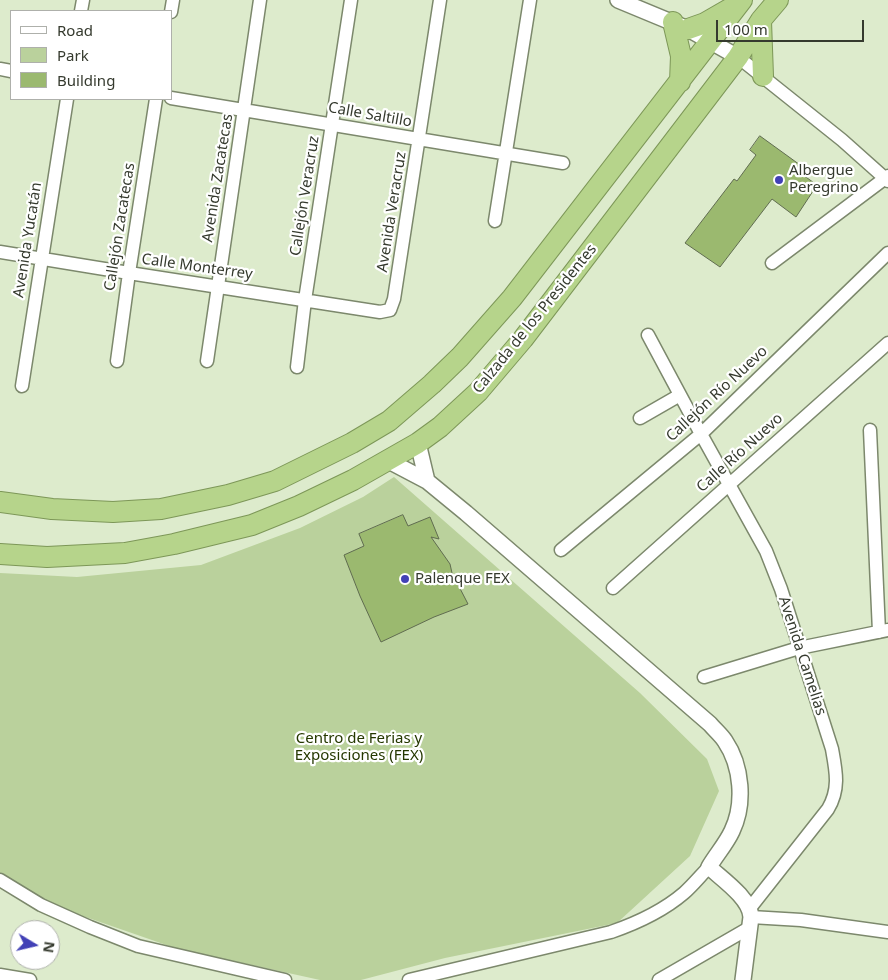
<!DOCTYPE html>
<meta charset="utf-8">
<style>
body{margin:0}
#map{position:relative;width:888px;height:980px;overflow:hidden;background:#ddebcc;font-family:"Noto Sans",sans-serif}
canvas{display:block}
.legend{position:absolute;left:10px;top:10px;width:162px;height:90px;box-sizing:border-box;background:#fff;border:1px solid #aeb0ab;margin:0;padding:6px 9px;list-style:none;font-size:15px;color:#353a2e}
.legend li{display:flex;align-items:center;gap:10px;height:25px}
.legend b{width:25px;border:1px solid #aeb0ab}
.north{position:absolute;left:10px;top:920px;width:50px;height:50px;box-sizing:border-box;background:#fff;border:1px solid #aeb0ab;border-radius:50%;rotate:99deg;font-size:14px;font-weight:700;line-height:20px;text-align:center;color:#353a2e}
.north::after{content:'';display:block;margin:auto;width:18px;height:22px;background:#4241b6;clip-path:polygon(50% 0,100% 100%,50% 72%,0 100%)}
.scale{position:absolute;left:716px;top:20px;width:148px;height:22px;box-sizing:border-box;border:2px solid #353a2e;border-top:0;padding-left:6px;font-size:15px;line-height:18px;white-space:nowrap;color:#353a2e;-webkit-text-stroke:4px #fff;paint-order:stroke}
</style>
<div id="map">
<canvas width="888" height="980"></canvas>
<ul class="legend">
<li><b style="height:6px;background:#fff"></b>Road</li>
<li><b style="height:14px;background:#bad19c"></b>Park</li>
<li><b style="height:14px;background:#9bb96f"></b>Building</li>
</ul>
<div class="north">N</div>
<div class="scale">100 m</div>
</div>
<script>
const c = document.querySelector('canvas').getContext('2d');
c.lineJoin = 'round';
function fillPath(path, color) { c.fillStyle = color; c.fill(path, 'evenodd'); }
function stroke(path, color, width, dash) { c.strokeStyle = color; c.lineWidth = width; c.lineCap = dash ? 'butt' : 'round'; c.setLineDash(dash || []); c.stroke(path); }
function drawText(font, color, halo, rows, align = 'center') {
  c.font = font + ' "Noto Sans",sans-serif'; c.lineWidth = 4.5; c.setLineDash([]); c.textBaseline = 'middle'; c.strokeStyle = halo; c.fillStyle = color; for (const [text, x, y, turn = 0] of rows) {
    c.save(); c.translate(x, y); c.rotate((+turn || 0) * Math.PI / 180); c.textAlign = isNaN(turn) ? turn : align; if (halo) c.strokeText(text, 0, 0); c.fillText(text, 0, 0); c.restore();
  }
}
fillPath(new Path2D(`
 M394,477L640,693L707,759L719,791L690,856L617,923L445,958L361,980H320L175,948L51,905L0,874V573L77,577L201,565L300,528L363,497Z`), '#bad19c');
const building = new Path2D(`
 M760,136L807,170L803,175L817,185L796,217L772,199L720,267L685,243L734,179L737,181L756,155L750,150Z
 M403,515L408,526L430,517L439,539L431,537L450,564L452,573L468,604L434,617L381,642L360,596L344,555L364,546L359,534Z`);
fillPath(building, '#9bb96f');
stroke(building, '#606c50', 1);
const minor = new Path2D(`
 M81,11L83,0
 M171,12L173,0
 M738,57L842,140L888,181
 M0,69L11,71
 M171,98L563,163
 M495,221L530,0
 M0,252L129,273L380,312L390,310L394,299L440,0
 M772,263L888,176
 M648,335L701,434L766,551L781,589L832,749C836,771 840,789 828,809L750,908
 M117,361L129,273L156,99
 M207,361L260,0
 M297,367L305,300L351,0
 M22,386L67,99
 M640,418L680,395
 M870,430L879,632
 M561,550L701,434L888,253
 M613,588L888,343
 M704,677L799,648L888,630
 M0,880L41,905L90,927L138,946L285,980
 M751,917L801,920L888,932
 M0,975L30,980
 M409,980L611,932C637,923 663,911 684,893C693,885 701,875 709,867
 M659,980L749,928`);
const tertiary = new Path2D(`
 M618,0L688,29L738,57
 M418,443L427,481
 M389,461L427,481L466,513L710,724C715,730 721,735 725,741C742,766 745,804 732,831C726,844 716,855 709,867C722,879 750,898 751,917L743,980`);
const trunk = new Path2D(`
 M761,21L763,76
 M673,22L681,56L680,82
 M688,29L705,23L731,8
 M0,502L52,509L113,512L161,509L228,495L275,481L352,443L389,421L432,384L460,357L512,298L742,0
 M0,554L47,557L125,553L174,544L252,525L299,506L353,480L418,443L440,427L478,392L523,339L738,57L761,20L778,0`);
stroke(minor, '#7c886c', 15);
stroke(tertiary, '#7c886c', 18);
stroke(trunk, '#7d9758', 22);
stroke(minor, '#fff', 12);
stroke(tertiary, '#fff', 15);
stroke(trunk, '#b6d48b', 20);
for (const [x, y, r, color] of [
 [779,180,5,"#4241b6"],
 [405,579,5,"#4241b6"]
]) { const dot = new Path2D(); dot.arc(x, y, r, 0, 2 * Math.PI); c.fillStyle = color; c.fill(dot); stroke(dot, '#fff', 2); }
drawText('15px', '#353a2e', '#fff', [
 ["Calle Saltillo",370,115,10],
 ["Avenida Zacatecas",218,178,-81],
 ["Callejón Veracruz",305,196,-81],
 ["Avenida Veracruz",392,212,-81],
 ["Callejón Zacatecas",120,227,-81],
 ["Avenida Yucatán",28,240,-81],
 ["Calle Monterrey",197,267,8],
 ["Calzada de los Presidentes",535,319,-51],
 ["Callejón Río Nuevo",717,394,-43],
 ["Calle Río Nuevo",740,453,-42],
 ["Avenida Camelias",802,656,72]
]);
drawText('15px', '#353a2e', '#fff', [
 ["Albergue",789,171],
 ["Peregrino",789,188],
 ["Palenque FEX",415,579]
], 'left');
drawText('15px', '#253800', '#fff', [
 ["Centro de Ferias y",359,739],
 ["Exposiciones (FEX)",359,756]
]);
</script>
